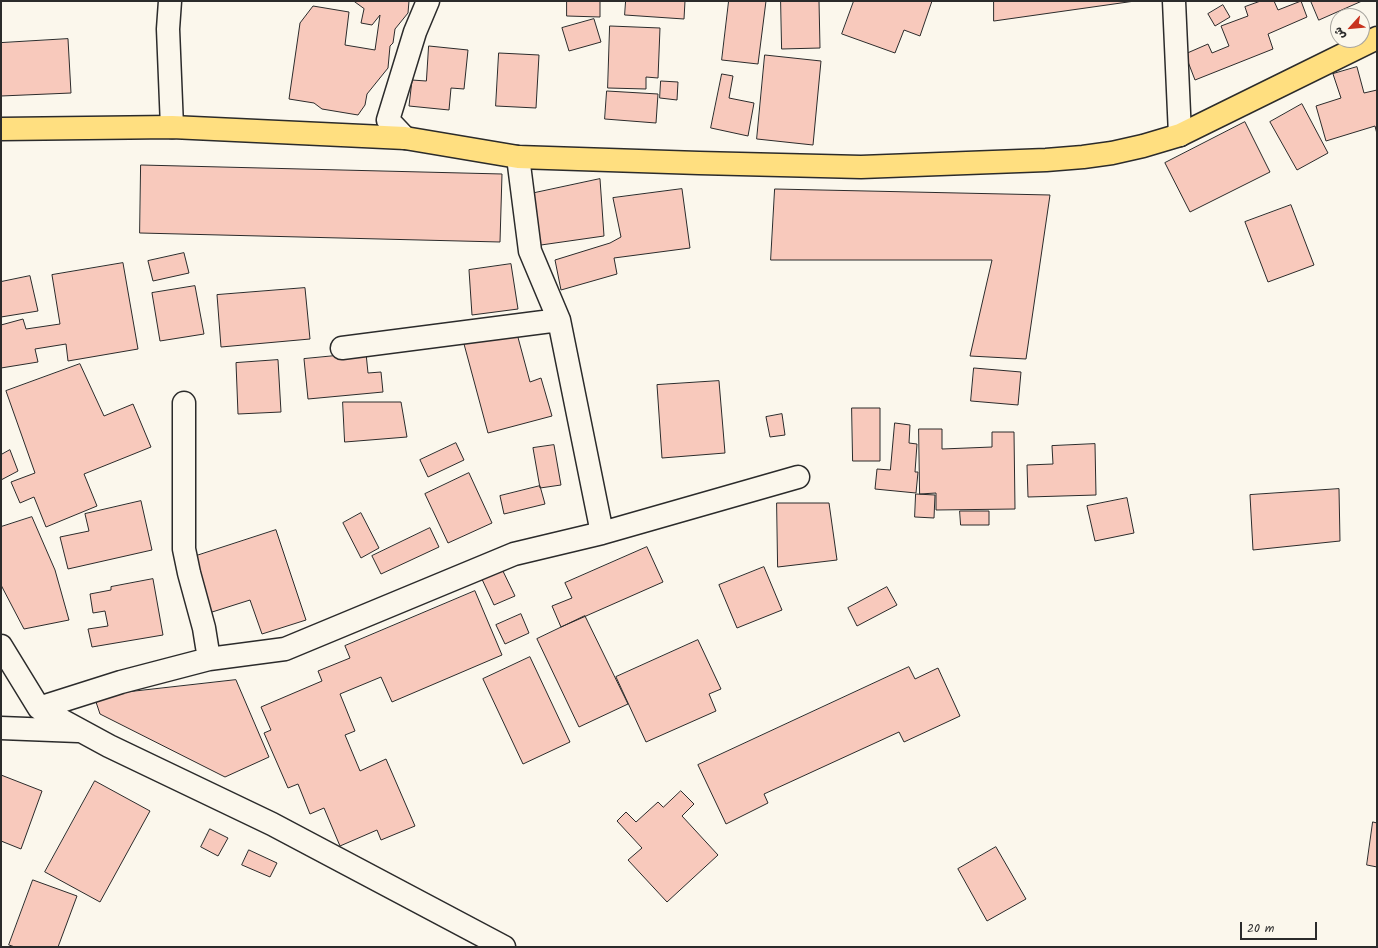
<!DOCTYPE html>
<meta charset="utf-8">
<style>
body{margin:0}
#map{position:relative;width:1378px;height:948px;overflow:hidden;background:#fbf7ec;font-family:Kalam,"Playpen Sans Arabic",sans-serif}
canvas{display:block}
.frame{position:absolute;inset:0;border:2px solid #2b2b2b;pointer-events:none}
.north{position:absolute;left:1330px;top:8px;width:40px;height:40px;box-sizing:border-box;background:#fbf7ec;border:1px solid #a8a59f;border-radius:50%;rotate:243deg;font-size:11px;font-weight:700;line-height:16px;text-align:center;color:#2b2b2b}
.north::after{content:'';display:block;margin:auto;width:14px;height:18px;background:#c8321e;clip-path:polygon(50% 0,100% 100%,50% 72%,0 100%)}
.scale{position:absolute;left:1240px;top:922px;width:77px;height:18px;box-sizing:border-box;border:2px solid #2b2b2b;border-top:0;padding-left:5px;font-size:12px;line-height:14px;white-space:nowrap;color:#2b2b2b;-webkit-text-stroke:3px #fbf7ec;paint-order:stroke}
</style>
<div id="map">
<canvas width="1378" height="948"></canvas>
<div class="frame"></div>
<div class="north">ش</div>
<div class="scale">20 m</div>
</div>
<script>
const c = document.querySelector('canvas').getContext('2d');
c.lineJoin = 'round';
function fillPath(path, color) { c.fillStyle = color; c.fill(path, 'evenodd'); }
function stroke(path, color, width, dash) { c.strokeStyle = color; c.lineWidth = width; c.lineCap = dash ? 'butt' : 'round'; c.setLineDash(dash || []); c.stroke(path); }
const building = new Path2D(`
 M354,1H409L408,13L395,29L393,43L390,46L388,68L367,94L365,105L358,115L322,109L314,103L289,99L300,23L313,6L349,12L345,45L375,50L380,15L372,25L361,23L364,9Z
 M567,1H600V17L567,16Z
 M626,1H685L684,19L625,15Z
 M729,1H766L758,64L722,60Z
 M781,1H819L820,48L782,49Z
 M854,1H932L920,36L904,30L895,53L842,34Z
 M994,1H1135L994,21Z
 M1261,1H1274L1278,10L1301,1L1307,17L1268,34L1273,49L1195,80L1185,54L1208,44L1212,53L1229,46L1221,26L1248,16L1245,7Z
 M1311,1H1362L1319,20Z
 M1223,5L1230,17L1215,26L1208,14Z
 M594,19L601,42L569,51L562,28Z
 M610,26L660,28L658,78L646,77V89L608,88Z
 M68,39L71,93L1,96V43Z
 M429,46L468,50L464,89L451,88L449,110L409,106L412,80L426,81Z
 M499,53L539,55L536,108L496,106Z
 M765,55L821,61L813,145L757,139Z
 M1357,67L1364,93L1377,90V134L1375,126L1326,141L1316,106L1341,98L1333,74Z
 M722,74L733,76L729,98L754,103L748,136L711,128Z
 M661,81L678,82L677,100L660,98Z
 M607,91L658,94L656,123L605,119Z
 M1302,104L1328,153L1297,170L1270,122Z
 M1245,122L1270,172L1190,212L1165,163Z
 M141,165L502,174L500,242L140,233Z
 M600,179L604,236L534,246L530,194Z
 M682,189L690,248L614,258L617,274L561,290L555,260L610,243L621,237L613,198Z
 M775,189L1050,195L1026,359L970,356L992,260H771Z
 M1291,205L1314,265L1268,282L1245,222Z
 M184,253L189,273L153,281L148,261Z
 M123,263L138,349L68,361L66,344L35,349L38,362L1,368V325L23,319L26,329L60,324L52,275Z
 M511,264L518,309L472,315L469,270Z
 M30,276L38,311L1,317V282Z
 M195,286L204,334L160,341L152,293Z
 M305,288L310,339L221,347L217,295Z
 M516,330L530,382L541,378L552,416L488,433L464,344Z
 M366,353L368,373L381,372L383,392L308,399L304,359Z
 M278,360L281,412L238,414L236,363Z
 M80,364L104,416L133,404L151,447L84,474L97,506L46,527L34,497L20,503L11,482L35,473L6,391Z
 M974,368L1021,372L1018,405L971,401Z
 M719,381L725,453L662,458L657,385Z
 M343,402H401L407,437L345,442Z
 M852,408H880V461H853Z
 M782,414L785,435L770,437L766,417Z
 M895,423L910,425L909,443L917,444L915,472H918L916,493L875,489L877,469L890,470Z
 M919,429H942V449L992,447V432H1014L1015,509L936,510V493L920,494Z
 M456,443L464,460L428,477L420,460Z
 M1095,444L1096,495L1028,497L1027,465L1053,464L1052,446Z
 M554,445L561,485L540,488L533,448Z
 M10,450L18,471L1,480V455Z
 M469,473L492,523L448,543L425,494Z
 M540,486L545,504L504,514L500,496Z
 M1339,489L1340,541L1253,550L1250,495Z
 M916,494L935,495L934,518L915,517Z
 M1127,498L1134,533L1095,541L1087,506Z
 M141,501L152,550L68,569L60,537L89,531L85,514Z
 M777,503H829L837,560L778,567Z
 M960,511H989V525H961Z
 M361,513L379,548L361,558L343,523Z
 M32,517L55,570L69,620L24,629L1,585V527Z
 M430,528L439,547L381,574L372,556Z
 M276,530L306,620L262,634L250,600L209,613L190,558Z
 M647,547L663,582L561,627L552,606L572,598L565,583Z
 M500,565L515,596L494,605L480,575Z
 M764,567L782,610L737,628L719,585Z
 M153,579L163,635L92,647L88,629L108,626L105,611L93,613L90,594L111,590V587Z
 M887,587L897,605L857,626L848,608Z
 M475,591L502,655L392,702L381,677L340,694L355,731L345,735L360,771L386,759L415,826L381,840L377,830L340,846L324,808L310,814L298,784L288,788L264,733L271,730L261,707L322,681L318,671L350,658L345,646Z
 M521,614L529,633L505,644L496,625Z
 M585,616L628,704L579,727L537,639Z
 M698,640L721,689L709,694L716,711L646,742L616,677Z
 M530,657L570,742L523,764L483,679Z
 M909,667L915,679L938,668L960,716L904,742L899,732L764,794L768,803L726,824L698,765Z
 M236,680L269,757L225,777L100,714L94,696Z
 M1,775L42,791L21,849L1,841Z
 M95,781L150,811L100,902L45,872Z
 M681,791L694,804L682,816L718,855L667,902L628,860L642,848L617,821L626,812L636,822L658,802L663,807Z
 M1373,822L1377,823V867L1367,865Z
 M210,829L228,838L218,856L201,847Z
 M996,847L1026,899L987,921L958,869Z
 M249,850L277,863L270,877L242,865Z
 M33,880L77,896L58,947H15L9,945Z`);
fillPath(building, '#f8c9bc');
stroke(building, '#2b2b2b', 1);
const minor = new Path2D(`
 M170,1L168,29L172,127
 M1174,1L1180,135
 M405,138L388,120L415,32L428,1
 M518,157L530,251L559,320L602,533
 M342,348L559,320
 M184,403V549L189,573L204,628L209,659
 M1,646L39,708L109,746L272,824L504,947
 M39,708L121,682L209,659L285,649L514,554L602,533L798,477
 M1,728L78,731`);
const major = new Path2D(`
 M1,129L172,127L405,138L518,157L699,163L861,167L1046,160L1083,157L1112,153L1143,146L1180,135L1377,38`);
stroke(minor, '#2b2b2b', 25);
stroke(major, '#2b2b2b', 25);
stroke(minor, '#fbf7ec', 22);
stroke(major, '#ffdf80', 22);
</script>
